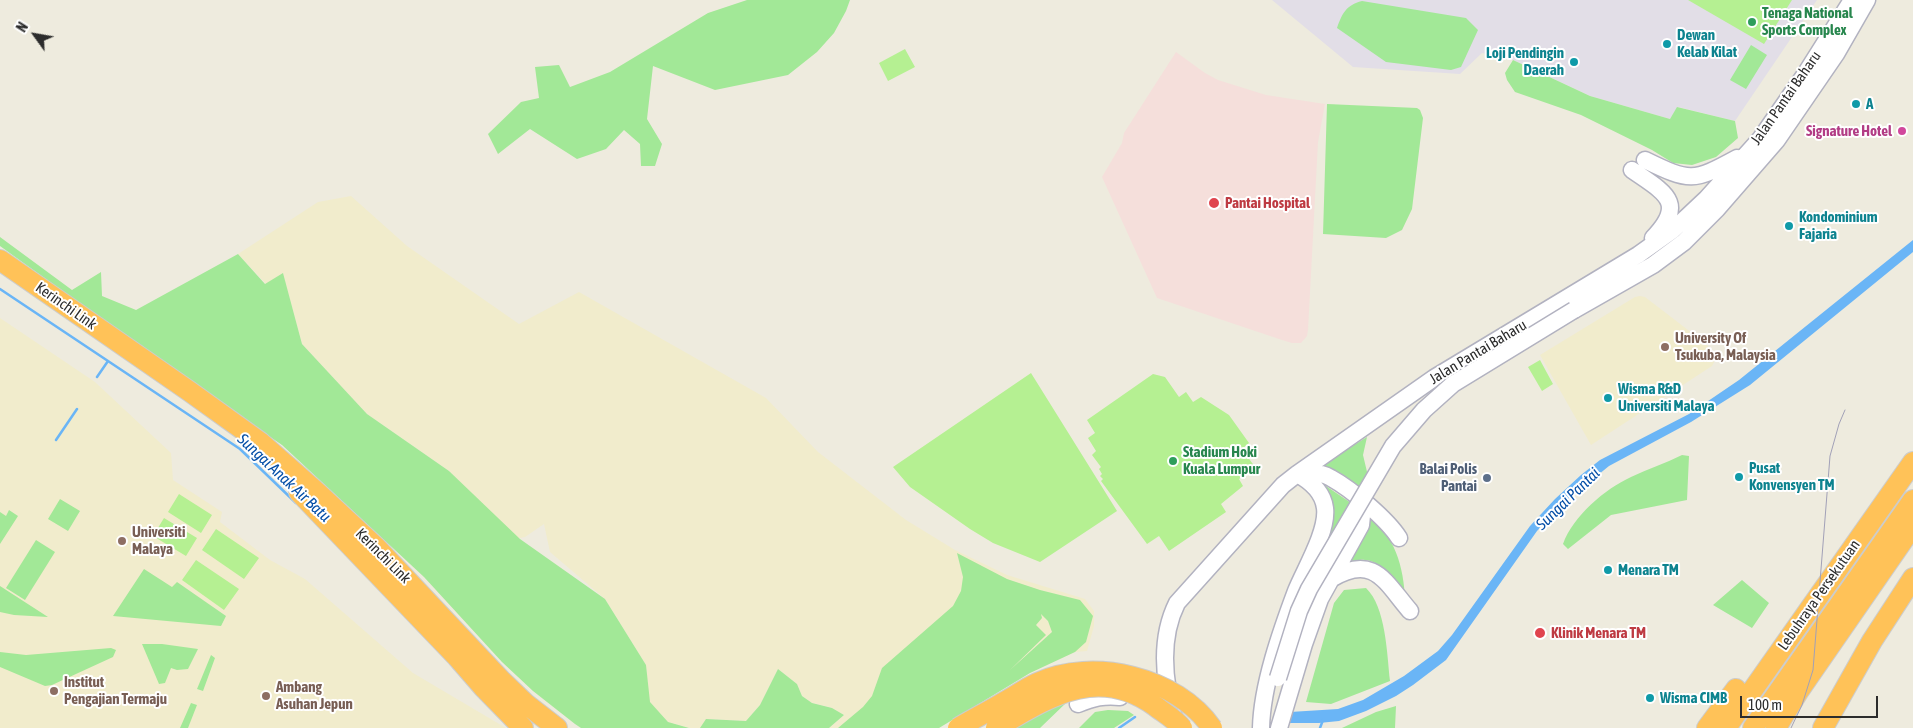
<!DOCTYPE html>
<style>
body{margin:0}
#map{position:relative;width:1913px;height:728px;overflow:hidden;background:#eeebde;font-family:"Asap Condensed",sans-serif}
canvas{display:block}
.north{position:absolute;left:10px;top:10px;width:50px;height:50px;-webkit-text-stroke:4px #fff;paint-order:stroke;rotate:302deg;font-size:14px;font-weight:700;line-height:20px;text-align:center;color:#2c2c2c}
.north::after{content:'';display:block;margin:auto;width:18px;height:22px;background:#2c2c2c;clip-path:polygon(50% 0,100% 100%,50% 72%,0 100%)}
.scale{position:absolute;left:1740px;top:696px;width:138px;height:22px;box-sizing:border-box;border:2px solid #2c2c2c;border-top:0;padding-left:6px;font-size:15px;line-height:18px;white-space:nowrap;color:#2c2c2c;-webkit-text-stroke:4px #fff;paint-order:stroke}
</style>
<div id="map">
<canvas width="1913" height="728"></canvas>
<div class="north">N</div>
<div class="scale">100 m</div>
</div>
<script>
const c = document.querySelector('canvas').getContext('2d');
c.lineJoin = 'round';
function fillPath(path, color) { c.fillStyle = color; c.fill(path, 'evenodd'); }
function stroke(path, color, width, dash) { c.strokeStyle = color; c.lineWidth = width; c.lineCap = dash ? 'butt' : 'round'; c.setLineDash(dash || []); c.stroke(path); }
function drawText(font, color, halo, rows, align = 'center') {
  c.font = font + ' "Asap Condensed",sans-serif'; c.lineWidth = 4; c.setLineDash([]); c.textBaseline = 'middle'; c.strokeStyle = halo; c.fillStyle = color; for (const [text, x, y, turn = 0] of rows) {
    c.save(); c.translate(x, y); c.rotate((+turn || 0) * Math.PI / 180); c.textAlign = isNaN(turn) ? turn : align; if (halo) c.strokeText(text, 0, 0); c.fillText(text, 0, 0); c.restore();
  }
}
fillPath(new Path2D(`
 M1272,0H1817L1735,121L1678,107L1670,119L1590,96L1513,60L1482,53L1460,74L1353,67Z`), '#e2dee7');
fillPath(new Path2D(`
 M351,196L407,246L519,324L579,292L766,398L818,452L906,520L955,550L1007,575L1085,599L1094,611V626L1087,651L1075,652L1030,673L939,728H829L844,715L832,708L812,703L802,696L797,684L778,669L760,705L746,721L707,719L700,728H689L668,722L649,702L646,665L605,599L550,552L544,524L525,537L515,539L449,471L367,414L302,344L283,274L266,284L238,254L318,202Z
 M1640,296L1645,297L1705,343L1712,351L1714,362L1712,366L1591,445L1540,355L1635,297Z
 M0,318L95,382L171,453L173,480L222,512L220,522L270,560L305,579L413,673L506,728H0Z`), '#f1eccc');
fillPath(new Path2D(`
 M1176,52L1205,73L1218,80L1266,95L1325,104L1318,142L1308,330L1307,336L1301,343H1292L1282,340L1157,298L1102,177L1122,143L1124,133Z`), '#f5dfdb');
fillPath(new Path2D(`
 M747,0H850L846,11L834,33L817,52L788,75L715,90L653,66L647,119L662,144L655,166H641L640,144L624,130L606,149L577,159L530,129L498,154L488,134L521,102L539,98L535,67L559,65L570,87L610,72L708,13Z
 M1362,1L1466,18L1478,30L1461,67L1451,70L1386,62L1337,28C1342,14 1346,5 1362,1Z
 M1751,45L1767,55L1746,89L1730,80Z
 M1513,60L1590,96L1670,119L1677,107L1735,121L1738,138L1716,157L1692,165L1673,163L1652,150L1581,115L1515,92L1507,80L1505,73Z
 M1327,104L1417,108L1420,110L1423,118L1412,209L1402,230L1386,238L1323,234Z
 M0,237L72,290L101,272L102,296L136,310L238,254L265,284L283,273L302,344L367,414L449,471L520,539L605,599L646,665L650,702L668,722L689,728H581L575,724L533,691L502,662L424,577L282,445L168,367L0,246Z
 M1367,437L1363,455L1368,476L1360,492L1320,466Z
 M1682,455L1689,456L1687,500L1611,515L1568,549L1563,544C1573,516 1605,489 1631,477C1648,469 1666,463 1682,455Z
 M1323,484L1351,503L1322,555C1330,527 1339,510 1323,484Z
 M60,499L80,511L68,531L48,519Z
 M9,510L18,516L0,544V512L6,516Z
 M1367,517C1395,533 1404,569 1405,599C1395,586 1382,560 1365,560C1360,559 1354,561 1349,562Z
 M36,540L55,552L25,600L6,588Z
 M957,553L1007,579L1040,590L1080,600L1093,616L1086,642L1075,652L1030,673L939,728H838L863,707L872,696L882,668L953,606L961,591L963,577ZM1041,614L1048,621L1052,632L1010,670L1046,635L1036,625L1042,618Z
 M144,569L172,587L177,582L226,616L221,626L113,616Z
 M1742,580L1769,603L1752,628L1713,605Z
 M0,586L48,617L14,615L0,612Z
 M1366,588C1386,607 1387,654 1390,681L1331,704L1306,702L1334,603L1344,590Z
 M142,644H162L198,649L188,669L177,670L171,668L165,683L159,684Z
 M111,648L116,650L113,657L52,685L45,686L0,667V652L26,655Z
 M211,655L215,658L203,691L197,689Z
 M778,669L797,684L802,696L812,703L832,708L844,715L829,728H700L706,719L746,721L760,705Z
 M1067,702L1040,728H1015L1037,715Z
 M191,703L197,705L188,728H180Z
 M1396,706L1395,728H1342L1376,712Z
 M1108,710L1128,711L1134,715L1114,728H1079L1095,712Z`), '#a2e897');
fillPath(new Path2D(`
 M1688,0H1792L1764,44Z
 M905,49L915,67L888,81L879,63Z
 M1540,360L1553,384L1542,391L1528,367Z
 M1031,373L1117,511L1040,562L993,543L970,529L910,487L893,467Z
 M1153,374L1165,377L1179,397L1186,392L1193,402L1201,397L1229,415L1249,443L1242,449L1255,467L1239,479L1243,486L1221,504L1226,512L1169,551L1159,536L1147,544L1101,481L1103,479L1100,476L1102,474L1099,469L1101,467L1092,455L1096,451L1088,438L1095,433L1087,420Z
 M179,494L212,515L201,533L168,512Z
 M164,518L197,538L186,556L153,536Z
 M216,529L259,558L244,579L202,550Z
 M196,560L239,589L224,610L182,580Z`), '#b5f092');
fillPath(new Path2D(`
 M1913,240V252L1750,385L1691,422L1609,466L1561,505L1537,531L1446,660L1413,685L1396,696L1366,711L1339,721L1319,723H1289L1290,712L1338,709L1363,700L1404,676L1438,651L1452,635L1530,526L1555,499L1581,475L1600,460L1689,414L1739,380Z`), '#6ab5f6');
stroke(new Path2D(`
 M0,289L240,449L296,503
 M97,377L108,361
 M56,440L77,409
 M1119,728L1135,717
 M1320,728L1323,720`), '#6ab5f6', 2.5);
const secondary = new Path2D(`
 M1645,160C1690,182 1693,182 1737,158
 M1632,170C1665,193 1687,202 1653,238
 M1574,310L1653,265L1684,242L1717,209L1777,140L1836,54L1867,0
 M1297,474C1308,472 1321,472 1331,478C1351,489 1387,519 1399,538
 M1331,579C1374,553 1385,582 1410,611
 M1078,704C1093,698 1104,695 1120,697
 M1176,725C1164,685 1158,641 1177,603L1283,485L1297,474L1434,378L1638,255L1673,230L1706,199L1761,138L1804,76L1852,0
 M1261,728C1262,685 1281,631 1296,591C1305,569 1328,531 1325,508C1323,492 1310,481 1297,474
 M1279,728L1304,644L1320,599L1361,525L1363,506L1357,497`);
const highway = new Path2D(`
 M0,260L189,391L260,442L319,494L377,548L502,681L526,704L557,728
 M299,492L457,657L483,687L523,728
 M1707,728L1736,689
 M1726,728L1913,462
 M1753,728L1913,500
 M1776,728L1798,692L1913,526
 M1823,728L1872,641L1913,578`);
stroke(secondary, '#b2b2c0', 19);
stroke(highway, '#ccc', 22);
stroke(secondary, '#fff', 16);
stroke(highway, '#ffc258', 20);
stroke(new Path2D(`
 M1791,728L1802,705L1813,670L1830,456L1839,424L1845,410`), '#a1a0b7', 1);
const secondaryBridge = new Path2D(`
 M1278,678L1299,611L1309,589L1393,446L1424,410L1453,384L1574,310`);
const highwayBridge = new Path2D(`
 M958,728C973,719 989,711 1004,702C1015,696 1026,688 1037,683C1093,657 1177,677 1212,728
 M996,728C1048,698 1097,664 1155,706C1164,713 1175,719 1182,728`);
stroke(secondaryBridge, '#b2b2c0', 19, []);
stroke(highwayBridge, '#ccc', 22, []);
stroke(secondaryBridge, '#fff', 16);
stroke(highwayBridge, '#ffc258', 20);
for (const [x, y, r, color] of [
 [1752,22,5,"#2e9e5b"],
 [1667,44,5,"#0f9aa8"],
 [1574,62,5,"#0f9aa8"],
 [1856,104,5,"#0f9aa8"],
 [1902,131,5,"#d1479c"],
 [1214,203,6,"#e0444e"],
 [1789,226,5,"#0f9aa8"],
 [1665,347,5,"#8d6e63"],
 [1608,398,5,"#0f9aa8"],
 [1173,461,5,"#2e9e5b"],
 [1739,477,5,"#0f9aa8"],
 [1487,478,5,"#5c6f8a"],
 [122,541,5,"#8d6e63"],
 [1608,570,5,"#0f9aa8"],
 [1540,633,6,"#e0444e"],
 [54,691,5,"#8d6e63"],
 [266,696,5,"#8d6e63"],
 [1650,698,5,"#0f9aa8"]
]) { const dot = new Path2D(); dot.arc(x, y, r, 0, 2 * Math.PI); c.fillStyle = color; c.fill(dot); stroke(dot, '#fff', 2); }
drawText('bold 15px', '#27864d', '#fff', [
 ["Tenaga National",1762,13],
 ["Sports Complex",1762,30],
 ["Stadium Hoki",1183,452],
 ["Kuala Lumpur",1183,469]
], 'left');
drawText('bold 15px', '#0d838f', '#fff', [
 ["Dewan",1677,35],
 ["Kelab Kilat",1677,52],
 ["Loji Pendingin",1564,53,"right"],
 ["Daerah",1564,70,"right"],
 ["A",1866,104],
 ["Kondominium",1799,217],
 ["Fajaria",1799,234],
 ["Wisma R&D",1618,389],
 ["Universiti Malaya",1618,406],
 ["Pusat",1749,468],
 ["Konvensyen TM",1749,485],
 ["Menara TM",1618,570],
 ["Wisma CIMB",1660,698]
], 'left');
drawText('15px', '#2c2c2c', '#fff', [
 ["Jalan Pantai Baharu",1786,98,-55],
 ["Kerinchi Link",66,306,35],
 ["Jalan Pantai Baharu",1478,352,-31],
 ["Kerinchi Link",383,556,45],
 ["Lebuhraya Persekutuan",1819,595,-55]
]);
drawText('bold 15px', '#b23c85', '#fff', [
 ["Signature Hotel",1892,131]
], 'right');
drawText('bold 15px', '#be3a42', '#fff', [
 ["Pantai Hospital",1225,203],
 ["Klinik Menara TM",1551,633]
], 'left');
drawText('bold 15px', '#785e54', '#fff', [
 ["University Of",1675,338],
 ["Tsukuba, Malaysia",1675,355],
 ["Universiti",132,532],
 ["Malaya",132,549],
 ["Institut",64,682],
 ["Pengajian Termaju",64,699],
 ["Ambang",276,687],
 ["Asuhan Jepun",276,704]
], 'left');
drawText('bold 15px', '#4e5e75', '#fff', [
 ["Balai Polis",1477,469],
 ["Pantai",1477,486]
], 'right');
drawText('italic 16px', '#054fa7', '#fff', [
 ["Sungai Anak Air Batu",284,478,43],
 ["Sungai Pantai",1568,499,-44]
]);
</script>
